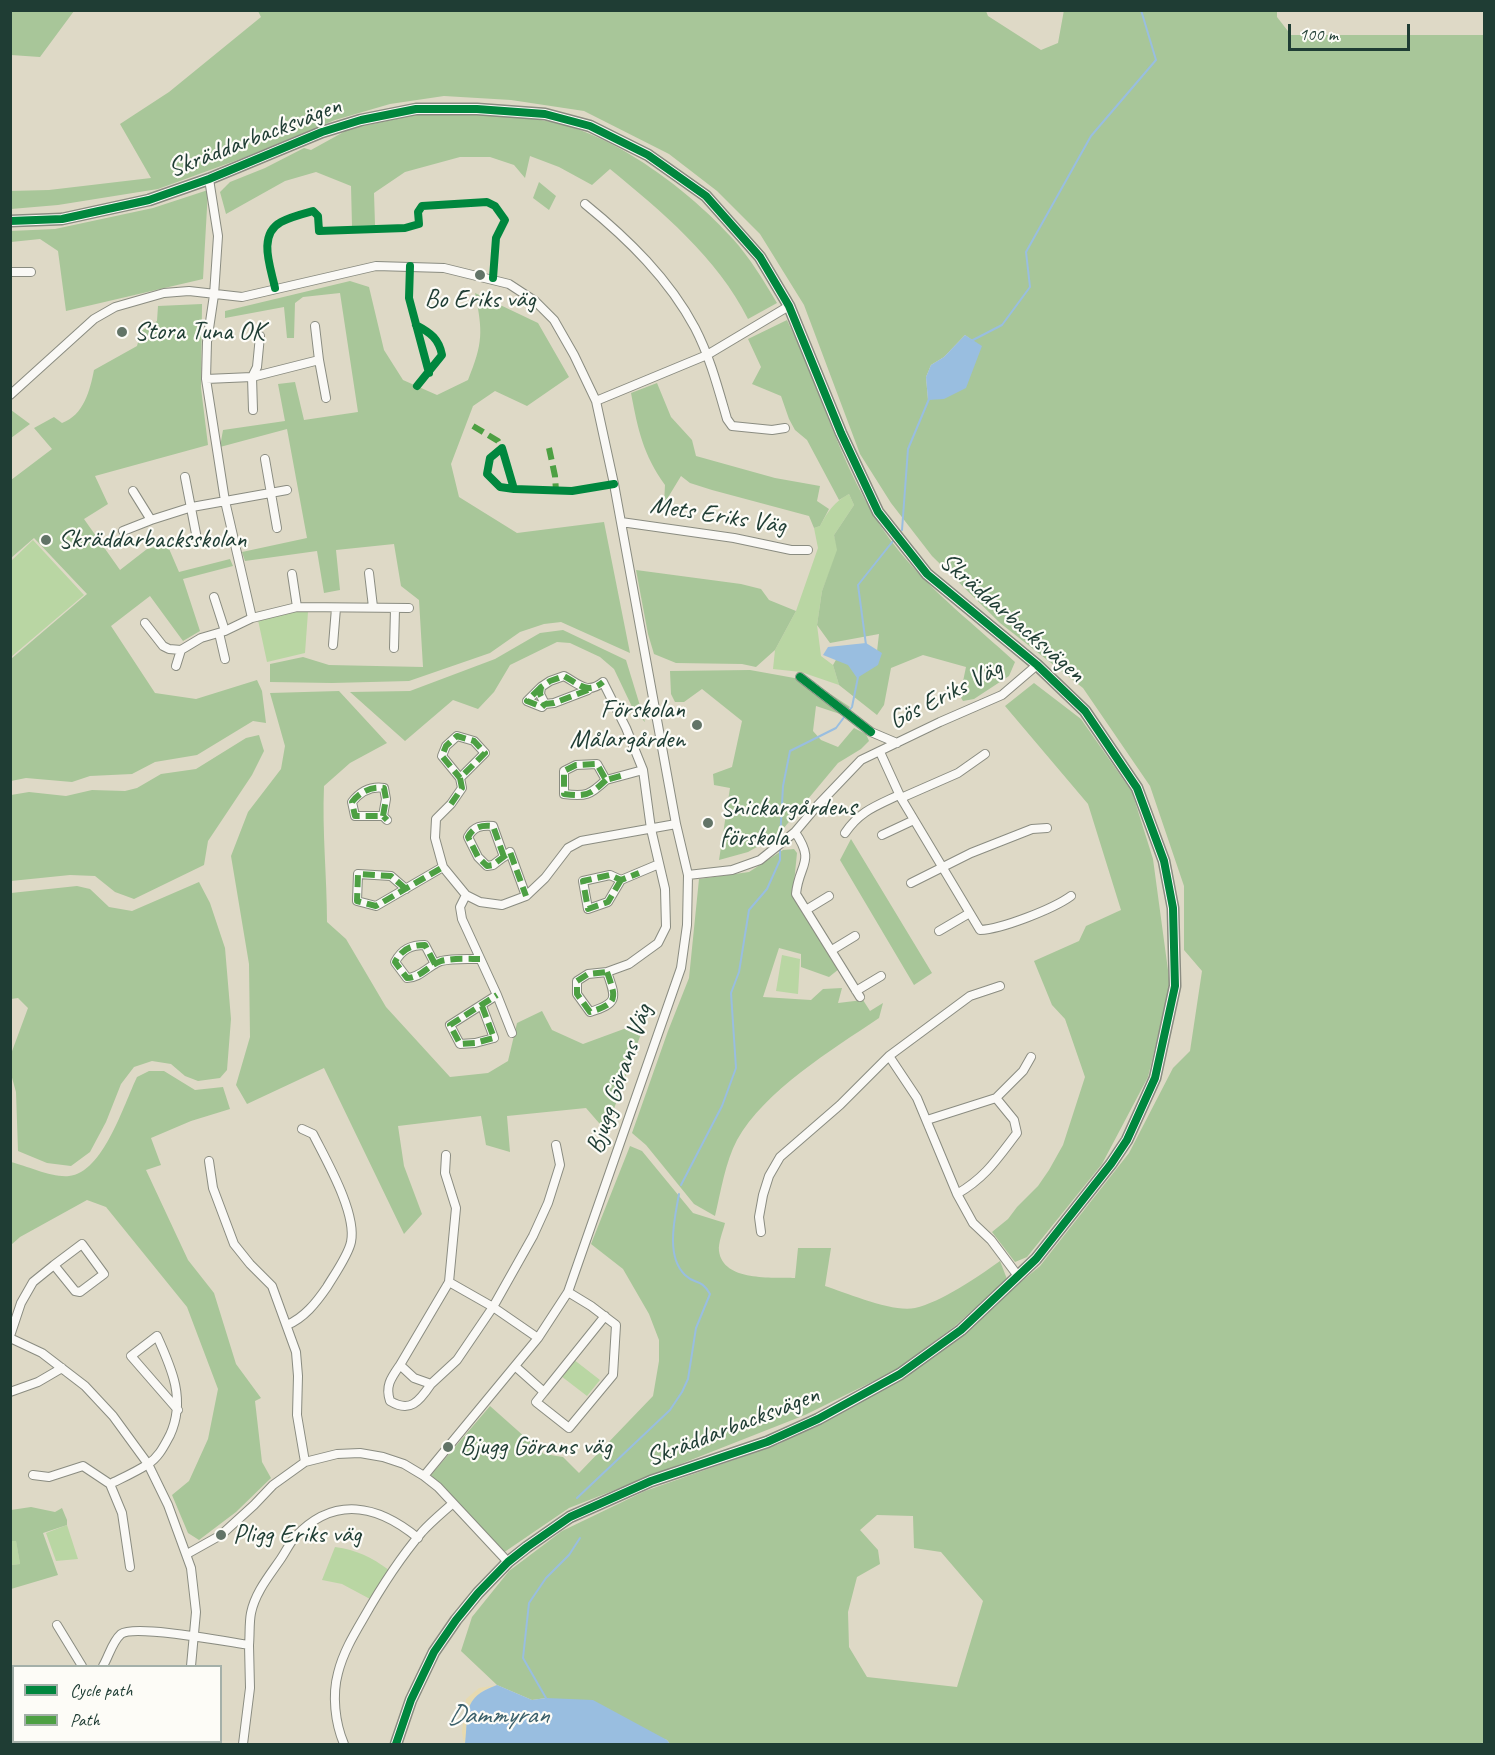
<!DOCTYPE html>
<meta charset="utf-8">
<style>
body{margin:0}
#map{position:relative;width:1495px;height:1755px;overflow:hidden;background:#ded9c6;font-family:Caveat,sans-serif}
canvas{display:block}
.frame{position:absolute;inset:0;border:12px solid #1f3d34;pointer-events:none}
.legend{position:absolute;left:12px;top:1665px;width:210px;height:78px;box-sizing:border-box;background:#fdfcf7;border:2px solid #a4b0a9;margin:0;padding:8px 10px;list-style:none;font-size:18px;color:#1f3d34}
.legend li{display:flex;align-items:center;gap:12px;height:30px}
.legend b{width:30px;border:2px solid #a4b0a9}
.scale{position:absolute;left:1288px;top:24px;width:122px;height:27px;box-sizing:border-box;border:3px solid #1f3d34;border-top:0;padding-left:8px;font-size:18px;line-height:21px;white-space:nowrap;color:#1f3d34;-webkit-text-stroke:4px #fdfcf7;paint-order:stroke}
</style>
<div id="map">
<canvas width="1495" height="1755"></canvas>
<div class="frame"></div>
<ul class="legend">
<li><b style="height:8px;background:#00873e"></b>Cycle path</li>
<li><b style="height:8px;background:#4da043"></b>Path</li>
</ul>
<div class="scale">100 m</div>
</div>
<script>
const c = document.querySelector('canvas').getContext('2d');
c.lineJoin = 'round';
function fillPath(path, color) { c.fillStyle = color; c.fill(path, 'evenodd'); }
function stroke(path, color, width, dash) { c.strokeStyle = color; c.lineWidth = width; c.lineCap = dash ? 'butt' : 'round'; c.setLineDash(dash || []); c.stroke(path); }
function drawText(font, color, halo, rows, align = 'center') {
  c.font = font + ' Caveat,sans-serif'; c.lineWidth = 4.5; c.setLineDash([]); c.textBaseline = 'middle'; c.strokeStyle = halo; c.fillStyle = color; for (const [text, x, y, turn = 0] of rows) {
    c.save(); c.translate(x, y); c.rotate((+turn || 0) * Math.PI / 180); c.textAlign = isNaN(turn) ? turn : align; if (halo) c.strokeText(text, 0, 0); c.fillText(text, 0, 0); c.restore();
  }
}
fillPath(new Path2D(`
 M849,494L854,505L834,535L838,550L822,591L817,625L821,656L833,665L839,685L801,672L773,669L775,650L796,611L818,548L814,528L820,526C828,511 834,502 849,494Z
 M33,540L84,595L11,657V561Z
 M291,612H308L305,653L267,662L258,620Z
 M782,955L800,959L798,994L776,991Z
 M573,1359L600,1380L587,1396L561,1376Z
 M67,1525L78,1559L56,1561L46,1533Z
 M16,1540L20,1564L11,1565V1541Z
 M335,1547C357,1550 371,1557 389,1570L370,1599L342,1584L322,1580Z`), '#b9d6a3');
fillPath(new Path2D(`
 M1064,10L1277,11V17L1291,35H1484V1744H670L667,1740L546,1698L532,1700L497,1685L461,1651L472,1617L509,1571L562,1531L645,1491L779,1444L918,1368L1040,1266L1129,1153L1173,1068L1190,1051L1202,971L1184,950V886L1150,786L1083,688L1000,623L932,556L891,503L860,454L804,305L760,234L717,191L669,154L584,111L511,100L444,96L390,104L335,120L243,158L158,189L58,205L11,209L10,191L49,190L151,178L120,124L169,92L261,17L258,11H986L988,16L1041,50L1058,43ZM965,335L972,340L928,400L926,377L931,365L944,357ZM877,1515L913,1516L914,1548L941,1552L983,1601L957,1687L867,1677L849,1647L848,1612L857,1577L880,1564L878,1550L860,1530Z
 M10,11L11,10L74,11L40,57L11,55Z
 M425,113C467,114 510,114 552,122C616,135 690,191 733,239C750,258 764,281 777,303L748,319C717,257 662,212 610,169L592,185L559,167L530,156L525,178L514,165L490,157H460L405,172L374,193L375,225L352,226L351,186L316,172L285,181L226,214L220,192L230,182L265,168L304,148L311,150L349,129Z
 M539,182L556,196L549,210L533,198Z
 M208,190L203,279L66,311L58,251L40,239L11,242L10,231L55,229L153,208Z
 M350,281L369,287L384,350L403,380L437,395L468,380C483,343 483,332 475,293L538,323L569,377L527,406L495,391L473,406L451,464L459,497L517,533L604,522L630,653L561,622L544,624L520,632L490,653L409,681L332,683L270,682V664L303,657L329,665L423,667L419,600L401,586L394,544L336,550L340,590L324,593L317,551L245,561L242,552L307,538L287,429L220,447L223,430L285,421L278,384L295,382L304,420L358,412L340,293L303,297L295,303L294,338H287L284,307L225,318V311Z
 M202,304L201,388L208,445L95,476L108,504L84,519L120,570L147,549L167,544L179,572L230,559L233,566L183,579L200,631L183,641L150,596L111,626L155,693L196,699L257,680L262,691L266,723L253,721L197,755L155,762L132,774L90,776L72,782L26,778L11,781V659L87,594L34,538L11,558V480L52,449L34,428L54,417L62,423C84,415 90,390 94,370L137,346L141,331L157,321L158,306Z
 M787,320C824,396 845,485 899,551C932,592 976,626 1015,662L1009,676L974,699L963,701L960,696L966,667L923,655L891,668L884,705L877,715L839,685L833,665L837,658L876,660L879,634L830,643L817,625L822,591L837,550L834,535L854,505L849,494L839,500L807,440L795,430L789,419L781,396L752,384L761,367L748,339Z
 M657,383L671,417L692,440L696,456L775,478L820,486L817,501L829,509L820,526L814,528L809,516L712,490L690,483L681,476L664,504L665,485C643,454 638,430 631,393Z
 M11,410L30,424L11,438L10,410Z
 M636,570L741,584L761,589L769,600L796,611L775,650L756,667L742,664L676,663L654,654L648,634Z
 M563,630L626,660L645,722L634,711L614,669L600,657L570,643L557,642L510,665L494,692L478,709L453,700L405,741L350,692L410,691L495,659L540,633Z
 M750,670L811,681L850,707L843,715L816,706L813,731L821,740L838,747L854,728L866,734L869,741L861,749L838,763L778,835L748,852L719,860L730,788L714,785L713,774L732,767L742,721L702,689L684,702H675L671,694L670,671Z
 M1034,683L1081,719L1132,792L1153,859L1170,985L1148,1077L1102,1164L1027,1257L1015,1262L992,1232L1008,1219L1017,1207L1038,1186L1049,1170L1063,1145L1085,1077L1065,1019L1052,1005L1034,961L1079,941L1086,926L1121,910L1088,804L1005,706Z
 M339,691L387,743L350,763L324,786C322,832 327,877 327,922L346,939L386,1007L450,1077L488,1073L508,1061L517,1023L542,1011L552,1030L583,1044L632,1026L643,1028L606,1131L586,1108L507,1116L510,1152L486,1145L481,1116L398,1126L404,1166L422,1214L404,1234L324,1068L247,1104L236,1085L250,1037L249,964L231,856L248,812L281,769L285,746L270,693Z
 M259,735L264,751L252,775L208,841L204,865L134,899L115,892L95,876L70,875L11,881V795L29,792L66,796L92,790L125,791L137,788L161,774L196,769L246,738Z
 M851,839L932,973L914,985L840,860Z
 M794,849L797,853L793,893L839,969L829,977L801,967V954L779,948L763,997L811,1000L823,989L842,988L838,1003L863,1000L870,1011L883,1003L879,1018C833,1049 764,1091 737,1140C725,1163 721,1191 715,1216L694,1204L646,1145L632,1133L668,1031L689,978L699,879L749,872L783,850Z
 M199,882L210,903L225,948L231,1019L227,1070L220,1078L198,1081L185,1076L171,1064L152,1061L134,1067L121,1084L106,1122L90,1152L71,1166L47,1163L18,1151L16,1092L11,1074V1054L28,1008L18,998L11,999V893L77,886L90,889L109,907L132,911Z
 M149,1071H164L195,1090L223,1087L230,1109L191,1121L151,1138L161,1165L146,1170L188,1260L214,1293L236,1364L261,1398L255,1401L262,1462L271,1478L236,1512L199,1540L188,1533L172,1495L189,1481L208,1439L218,1389L187,1307L106,1207L87,1200L20,1237L11,1245V1162C27,1166 53,1178 69,1176C103,1173 124,1104 137,1077Z
 M630,1146L642,1151L693,1213L725,1223C723,1231 718,1243 719,1251C723,1282 773,1277 795,1278L798,1248H831L825,1286C847,1293 893,1313 915,1308C941,1302 978,1277 1000,1261L1007,1279L955,1326L896,1370L805,1415L569,1508L503,1553L431,1475L490,1406L544,1454L563,1457L579,1473L653,1396L659,1361V1340L649,1314L623,1269L591,1244Z
 M31,1507L55,1512L62,1508L67,1520V1525L43,1533L58,1575L11,1589V1565L20,1564L16,1541H11V1510Z`), '#a8c699');
fillPath(new Path2D(`
 M497,1685L482,1691L466,1727L467,1733L464,1744L462,1732L466,1699L479,1688Z`), '#e7dab0');
fillPath(new Path2D(`
 M965,335L982,346L966,388L944,399L928,400L926,377L931,365L944,357Z
 M866,643L882,653L878,665L857,678L848,665L823,655L828,647Z
 M497,1685L532,1700L546,1698L593,1700L667,1740L670,1744H465C469,1713 461,1698 497,1685Z`), '#99bee0');
stroke(new Path2D(`
 M971,341L1002,325L1030,287L1026,252L1091,136L1156,60L1141,10
 M902,530L908,449L929,399
 M866,645L858,585L893,541
 M848,712L852,707L858,677
 M780,840L783,786L790,751L836,728L845,716
 M681,1185L722,1106L736,1068L731,993L739,972L749,910L767,889L780,860V848
 M577,1498L670,1410L682,1392L688,1379L696,1328L710,1294C701,1278 695,1285 685,1275C665,1256 675,1217 679,1194
 M546,1698L523,1658L529,1603L546,1578L569,1555L580,1538`), '#99bee0', 2);
const minor = new Path2D(`
 M209,179L218,236L214,295L207,342L206,379L225,501L252,618
 M585,204C628,239 669,279 695,328C710,357 718,388 727,419L732,426L772,430L785,428
 M10,272H31
 M319,360L326,398
 M206,379L252,377L319,360L315,326
 M10,395L94,319L115,307L164,293L189,291L242,297L376,266L444,268L509,284L535,301L554,320L574,355L596,401L614,484L676,824L688,875L687,925L681,968L568,1292L538,1338L424,1476
 M596,401L707,355L789,306
 M253,410L252,377L257,367L260,336
 M265,459L277,528
 M185,477L197,539
 M133,491L151,520L192,507L287,490
 M621,522L734,538L791,550H808
 M123,531L151,520
 M369,573L373,607
 M292,574L297,607
 M214,597L225,631
 M145,623L163,646L169,649L181,650L201,638L225,631L252,618L297,607L409,608
 M219,633L225,659
 M333,645L336,608
 M394,648L395,609
 M176,666L181,650
 M800,677L871,732L897,743
 M540,688L527,701L542,707L545,704
 M588,690L554,703L545,704L540,694L541,687L550,681L564,676C579,684 587,695 603,682L626,728L643,770L651,829L665,889L666,927L658,943L629,964L607,972L588,974L577,981V994L590,1012C619,1003 616,998 607,972
 M880,752L901,798L980,930C1002,929 1053,909 1071,896
 M460,778L442,756L446,746L457,736L474,741L485,753L460,778L462,788L451,804L436,819L435,838L443,867L466,895L480,902L502,905L526,896L545,878L568,848L581,841L676,824
 M606,780C590,795 586,797 564,794V771L576,765L597,764L606,780L643,770
 M901,798L958,773L985,754
 M383,816L386,799L384,788C371,786 360,792 352,802L355,816H383L387,820
 M795,832C816,863 799,863 796,894L860,997
 M845,833C860,811 876,806 899,795
 M882,835L914,820
 M504,857L493,826C482,825 474,826 468,837L478,857L487,866L493,865L510,852L526,896
 M688,875L732,870L760,860L795,832L817,806L861,760L940,722L1002,695L1037,665
 M621,880L608,902L588,909L583,881L610,875L621,880L659,864
 M911,883L971,853L1032,829L1047,828
 M406,889L391,876L358,874L357,901L376,906L443,867
 M466,895L460,907L462,919L497,995L512,1033
 M806,910L829,896
 M939,931L968,914
 M832,950L855,936
 M435,964L425,945C411,945 402,949 395,962L407,978C420,978 429,965 441,961C453,958 468,959 480,959
 M856,991L881,976
 M482,1006L494,1038L475,1043L460,1044L450,1025L497,995
 M889,1056L917,1098L957,1194L973,1223L991,1240L1018,1276
 M927,1120L996,1098
 M209,1161L213,1188L234,1244L250,1264L272,1286L296,1352L298,1376L297,1415L305,1462
 M957,1194C986,1177 997,1159 1017,1133L1014,1120L996,1098L1023,1071L1031,1057
 M761,1232L759,1217L763,1195L769,1176L780,1157L840,1105L889,1056L970,996L1000,986
 M449,1282L493,1307L538,1338
 M287,1325C304,1318 316,1303 327,1287C334,1275 348,1256 351,1242C357,1213 326,1160 313,1134L302,1129
 M10,1336L21,1303L33,1282L54,1265L75,1291L80,1292L104,1274L82,1244L54,1265
 M10,1338L42,1353L85,1386L113,1416L148,1464L168,1505L191,1568L196,1612L191,1666
 M400,1365L449,1282L456,1208L445,1173L446,1155
 M516,1367L544,1392L536,1402L569,1428L613,1375L616,1325L591,1306L568,1292
 M431,1384C419,1402 410,1413 390,1401C385,1386 391,1378 400,1365L414,1378L431,1384L457,1360L493,1307L533,1236L548,1203L560,1165L556,1145
 M10,1392L38,1382L62,1368
 M544,1392L605,1316
 M33,1475L49,1477L83,1466L110,1484C122,1478 136,1472 148,1464C159,1457 164,1446 170,1435C186,1400 172,1369 157,1336L131,1356L178,1410
 M110,1484L122,1513L130,1567
 M187,1554L221,1535L254,1505L273,1485L305,1462L337,1454L360,1453L383,1457L404,1464L424,1476L438,1487L508,1562
 M57,1625L82,1666
 M103,1666C109,1656 112,1642 121,1634C135,1624 228,1642 249,1645C250,1635 249,1623 251,1613C255,1593 269,1576 280,1560C285,1553 289,1544 295,1537C334,1495 378,1505 418,1538
 M10,1704L14,1707
 M43,1742L45,1744
 M156,1742L159,1744
 M243,1744L250,1688L249,1645
 M344,1744C335,1723 332,1695 338,1673C343,1653 353,1636 363,1619C380,1589 399,1559 422,1532C431,1522 442,1513 452,1504`);
const tertiary = new Path2D(`
 M10,221L62,219L149,200L209,179L322,132L361,120L416,109H477L545,114L590,126L648,155L706,196L760,257L789,306L841,433L878,512L927,574L1037,665L1085,711L1137,788L1164,861L1173,908L1175,986L1155,1078L1127,1140L1111,1164L1036,1259L961,1330L900,1374L818,1419L767,1442L651,1481L570,1517L527,1547L508,1562L478,1593L456,1620L434,1652L411,1700L396,1744`);
stroke(minor, '#8a8c81', 10);
stroke(tertiary, '#8a8c81', 13);
stroke(minor, '#faf9f6', 8);
stroke(tertiary, '#faf9f6', 10);
stroke(new Path2D(`
 M473,426L498,441L502,448
 M549,448L555,476L556,491
 M541,687L527,701L542,707L545,704
 M588,690L554,703L545,704L540,694L541,687L550,681L564,676C579,684 587,695 603,682
 M606,780C590,795 586,797 564,794V771L576,765L597,764L606,780L624,775
 M451,804L462,788L460,778L485,753L474,741L457,736L446,746L442,756L460,778
 M383,816L386,799L384,788C371,786 360,792 352,802L355,816H383L387,820
 M504,857L493,826C482,825 474,826 468,837L478,857L487,866L493,865L510,852L526,896
 M621,880L608,902L588,909L583,881L610,875L621,880L639,873
 M406,889L391,876L358,874L357,901L376,906L443,867
 M435,964L425,945C411,945 402,949 395,962L407,978C420,978 429,965 441,961C453,958 468,959 480,959
 M607,972C616,998 619,1003 590,1012L577,994V981L588,974Z
 M482,1006L494,1038L475,1043L460,1044L450,1025L497,995`), '#4da043', 6, [12, 6]);
stroke(new Path2D(`
 M10,221L62,219L149,200L209,179L322,132L361,120L416,109H477L545,114L590,126L648,155L706,196L760,257L789,306L841,433L878,512L927,574L1037,665L1085,711L1137,788L1164,861L1173,908L1175,986L1155,1078L1127,1140L1111,1164L1036,1259L961,1330L900,1374L818,1419L767,1442L651,1481L570,1517L527,1547L508,1562L478,1593L456,1620L434,1652L411,1700L396,1744
 M410,266L409,298L429,373
 M275,288C271,268 257,235 281,222C290,217 302,214 313,211L318,216L319,231L405,228L419,224L418,212L422,206L487,202L495,206L505,220L496,238L493,278
 M416,325C431,333 439,339 442,355L417,386
 M514,489L502,448L490,458L487,474L500,487L514,489L572,491L614,484
 M800,677L871,732`), '#00873e', 8);
for (const [x, y, r, color] of [
 [480,275,6,"#627467"],
 [122,332,6,"#627467"],
 [46,540,6,"#627467"],
 [697,725,6,"#627467"],
 [708,823,6,"#627467"],
 [448,1447,6,"#627467"],
 [221,1535,6,"#627467"]
]) { const dot = new Path2D(); dot.arc(x, y, r, 0, 2 * Math.PI); c.fillStyle = color; c.fill(dot); stroke(dot, '#fdfcf7', 2); }
drawText('26px', '#1f3d34', '#fdfcf7', [
 ["Skräddarbacksvägen",255,138,-21],
 ["Mets Eriks Väg",718,516,9],
 ["Skräddarbacksvägen",1012,618,41],
 ["Gös Eriks Väg",946,695,-27],
 ["Bjugg Görans Väg",620,1079,-71],
 ["Skräddarbacksvägen",733,1427,-21]
]);
drawText('26px', '#1f3d34', '#fdfcf7', [
 ["Bo Eriks väg",480,300,"center"],
 ["Stora Tuna OK",134,332],
 ["Skräddarbacksskolan",58,540],
 ["Förskolan",685,710,"right"],
 ["Målargården",685,740,"right"],
 ["Snickargårdens",720,808],
 ["förskola",720,838],
 ["Bjugg Görans väg",460,1447],
 ["Pligg Eriks väg",233,1535]
], 'left');
drawText('italic 27px', '#3b606b', '#fdfcf7', [
 ["Dammyran",498,1716]
]);
</script>
